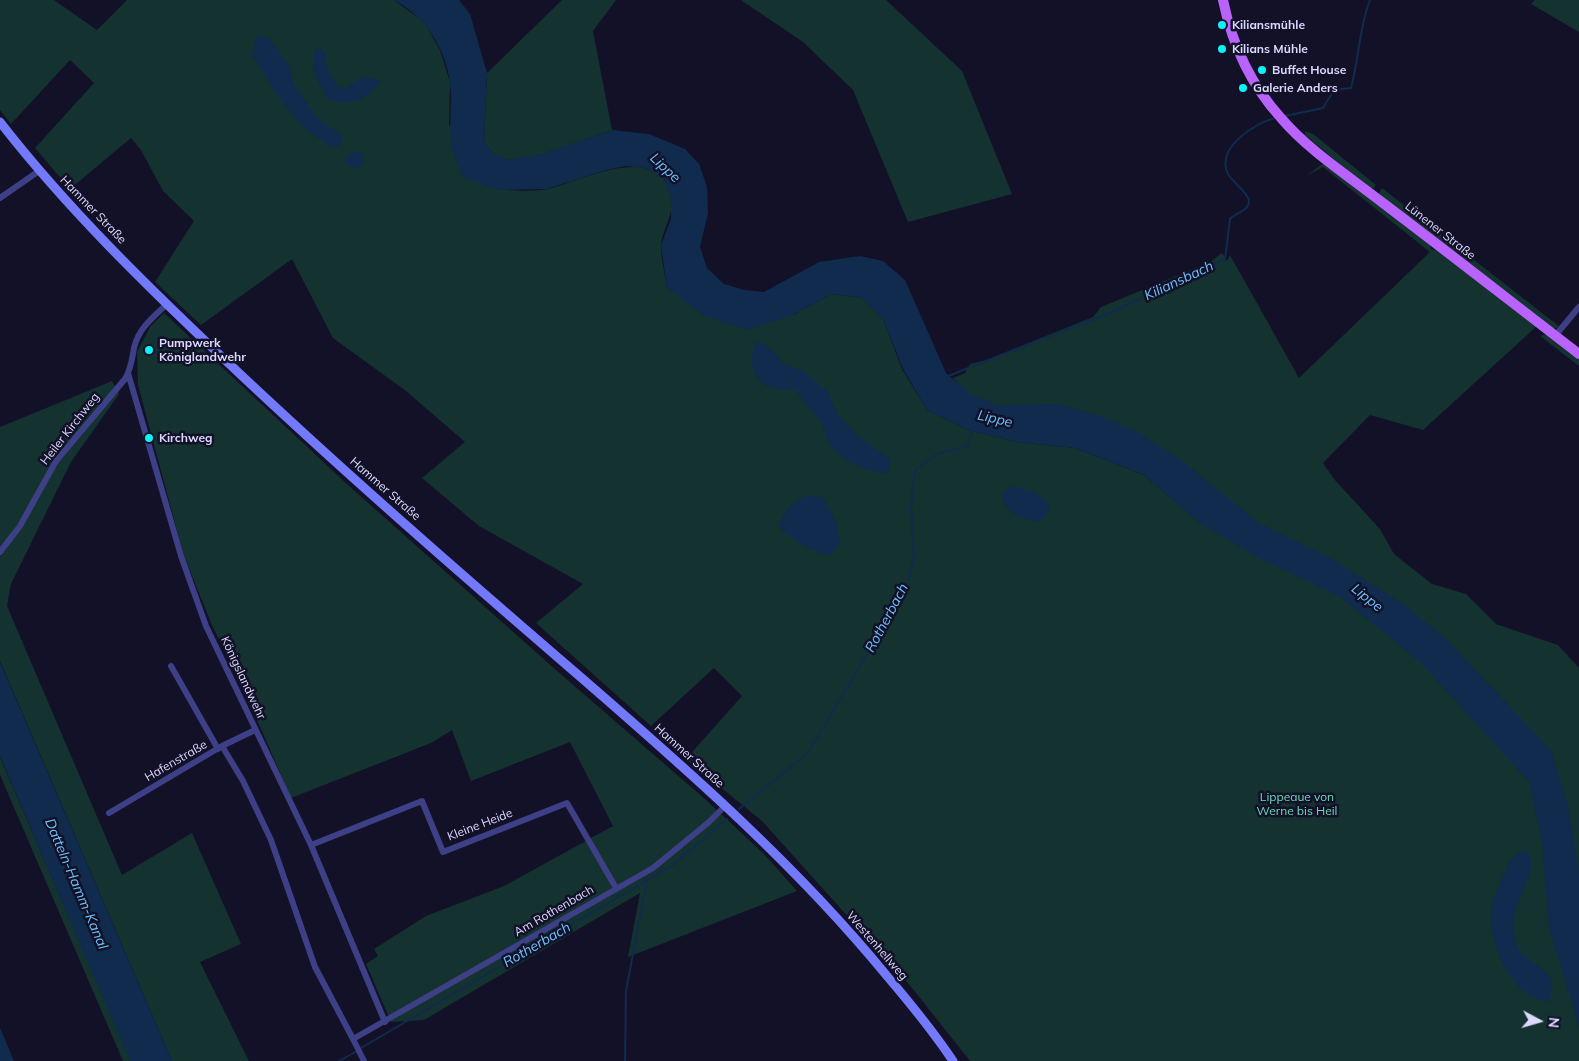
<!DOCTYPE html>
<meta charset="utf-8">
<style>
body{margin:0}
#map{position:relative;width:1579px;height:1061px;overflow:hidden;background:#131128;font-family:Mulish,sans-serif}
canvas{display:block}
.north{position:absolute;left:1514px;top:996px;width:50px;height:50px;-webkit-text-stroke:4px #131128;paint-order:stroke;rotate:96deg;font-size:14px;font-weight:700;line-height:20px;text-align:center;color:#dbd9fe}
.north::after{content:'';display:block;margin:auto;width:18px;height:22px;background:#dbd9fe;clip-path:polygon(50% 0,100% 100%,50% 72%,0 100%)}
</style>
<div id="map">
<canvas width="1579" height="1061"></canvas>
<div class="north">N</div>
</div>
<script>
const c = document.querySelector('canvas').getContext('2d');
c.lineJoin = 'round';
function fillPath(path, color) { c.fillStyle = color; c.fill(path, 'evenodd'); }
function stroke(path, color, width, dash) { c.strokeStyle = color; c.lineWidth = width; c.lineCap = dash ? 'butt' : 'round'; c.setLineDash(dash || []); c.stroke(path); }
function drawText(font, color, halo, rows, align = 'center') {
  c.font = font + ' Mulish,sans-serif'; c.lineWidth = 5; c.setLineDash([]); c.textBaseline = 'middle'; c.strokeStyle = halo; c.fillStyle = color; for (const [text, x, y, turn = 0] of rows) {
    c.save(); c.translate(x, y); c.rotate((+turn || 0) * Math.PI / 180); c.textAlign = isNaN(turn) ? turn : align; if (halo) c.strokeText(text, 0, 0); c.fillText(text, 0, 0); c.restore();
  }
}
fillPath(new Path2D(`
 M0,0H54L97,30L127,0H394L424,22L440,50L450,82L449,125L499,190C514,190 533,192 548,189C580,181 662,139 671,198C674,217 662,229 661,246C661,259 665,274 667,287L793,315L831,294L862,298L883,319L902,369L927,410L968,430L1017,442L1075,448L1144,475L1174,501L1194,484L994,422L953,378L965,373L970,364L986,360L1093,317L1101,307L1210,262L1222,253L1227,261L1230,255L1299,378L1430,252L1323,167L1306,176L1325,162L1430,243L1431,249L1440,251L1537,326L1423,430L1370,415L1323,463L1334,479L1380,529L1394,554L1432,584L1466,594L1496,624L1558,645L1579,668V1061H970L913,989L762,821L686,759L742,696L714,668L651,726L536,623L583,584L479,526L422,478L465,442L406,391L333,338L292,259L201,325L155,282L194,221L163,191L141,150L131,138L70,189L35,148L94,83L70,60L11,124L0,110Z
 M562,0H616L593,31L612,130C590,137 528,163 508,160C497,159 490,150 484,142L487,73Z
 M741,0H886L962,71L1012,194L908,222L853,90L803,42Z
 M1535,0H1579V32L1531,4Z
 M1305,131L1313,134L1376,185L1374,188H1369L1305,135Z
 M1382,188L1560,327L1553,329L1378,195Z
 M164,313L348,485L556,670L705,799L764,854L797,891L628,957L640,893L424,1020L391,1022L366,964L378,956L374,949L426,916L504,886L613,826L570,742L471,781L452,730L431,743L291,798L251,706L211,623L183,553L138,385L137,352L150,327Z
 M1546,334L1579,359V366L1540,336Z
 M112,381L119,394L71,462L11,584L7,606L122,875L192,833L241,944L200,962L249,1061H172L0,661V427Z
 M0,757L131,1061H123L0,775Z`), '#14322f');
fillPath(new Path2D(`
 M394,0H459L470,14L487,73L484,142L493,153L508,160L542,154L612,130L649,134L685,149L699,164L707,187L708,213L700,247L707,268L724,284L744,290L764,292L819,262L860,256L883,261L905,280L946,373L971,394L997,405L1059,404L1098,415L1136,431L1181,460L1259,523L1332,559L1403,604L1443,636L1551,750L1567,802L1579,870V1026L1549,928L1542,842L1529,782L1422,664L1340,597L1257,557L1199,523L1144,475L1075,448L1017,442L968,430L927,410L903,369L883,319L862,298L831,294L793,315L747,330L705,316L667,288L661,245L671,219V197L664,179L646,168L626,166L606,170L547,189L499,190L463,177C460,169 455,161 453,152C447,129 453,106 450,83C446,48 424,16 394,0Z
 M257,36L269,38L291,68L293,83L319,120L342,135V144L333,148L303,127L277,95L252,55Z
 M321,48L326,55L327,68L337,85L346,89L363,76L381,81C365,102 352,106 327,99L313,70L314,51Z
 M351,151L363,153L364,164L355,169L344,163Z
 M757,342L766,345L783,363L804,372L828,392L838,415L858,436L891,460L888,473C871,474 840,460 830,445C825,437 824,425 817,417C809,408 803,401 796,390C790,389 783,390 776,389C754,387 745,359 757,342Z
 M1012,486L1034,491L1051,506L1042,521C1022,520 1016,518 1003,503V493Z
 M810,495L823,498L836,520L840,544L830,556C809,550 795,542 779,527C784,510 792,501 810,495Z
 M0,662L172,1061H130L0,756Z
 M1525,850C1545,869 1510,899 1514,928C1515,933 1515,939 1516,944C1526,968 1564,967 1549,1001C1511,1001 1485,937 1492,904C1494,894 1500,884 1504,875C1508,864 1513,854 1525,850Z
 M0,1028L14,1061H0Z`), '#102b4d');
stroke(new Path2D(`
 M1285,116L1323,108L1334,90L1351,88C1359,59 1359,28 1370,0
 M948,376L1110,313L1225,259L1230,219C1235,213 1249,211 1249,201C1248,192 1232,182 1228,174C1215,148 1255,123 1275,118
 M739,809L808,753L906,589L914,557L911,507L915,470L937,454L967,446L973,430
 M361,1048L673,865L727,819
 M339,1061L357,1051
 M625,1061L626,991L647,880`), '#102b4d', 2);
stroke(new Path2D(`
 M0,198L39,171
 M1555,336L1579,307
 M128,373L181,556L206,626L311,845L385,1022
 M0,552L20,526L56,461L125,379C131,369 132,359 134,348C138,329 153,317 167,304
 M171,666L218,749
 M222,746L243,781L271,840L315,967L353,1039
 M109,813L222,746L255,730
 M311,845L422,801L443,852L567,803L616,888
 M364,1061L353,1039L653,868L709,822L725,806`), '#3d4086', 6);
stroke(new Path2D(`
 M0,122C66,207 144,283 222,357C339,468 461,574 584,680C690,772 797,866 887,976C910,1003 933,1031 953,1061`), '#7379fb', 9);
stroke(new Path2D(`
 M1223,0C1232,44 1251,85 1281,118C1308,150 1350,177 1383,203C1449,253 1514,304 1579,354`), '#b863fb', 10);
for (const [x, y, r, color] of [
 [1222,25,5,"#0bf1f8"],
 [1222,49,5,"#0bf1f8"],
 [1262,70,5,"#0bf1f8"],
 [1243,88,5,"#0bf1f8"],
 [149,350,5,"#0bf1f8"],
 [149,438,5,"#0bf1f8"]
]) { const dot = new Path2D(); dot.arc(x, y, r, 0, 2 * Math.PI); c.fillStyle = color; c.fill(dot); stroke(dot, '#131128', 2); }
drawText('bold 12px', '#dbd9fe', '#131128', [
 ["Kiliansmühle",1232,25],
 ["Kilians Mühle",1232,49],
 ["Buffet House",1272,70],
 ["Galerie Anders",1253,88],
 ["Pumpwerk",159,343],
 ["Königlandwehr",159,357],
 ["Kirchweg",159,438]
], 'left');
drawText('12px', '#dbd9fe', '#131128', [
 ["Hammer Straße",93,210,46],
 ["Lünener Straße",1440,231,38],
 ["Heiler Kirchweg",70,429,-52],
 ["Hammer Straße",385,489,41],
 ["Königslandwehr",243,678,65],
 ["Hammer Straße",689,756,42],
 ["Hafenstraße",176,761,-30],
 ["Kleine Heide",480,825,-21],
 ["Am Rothenbach",554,911,-30],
 ["Westenhellweg",877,946,49]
]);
drawText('12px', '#66ddb7', '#131128', [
 ["Lippeaue von",1297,797],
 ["Werne bis Heil",1297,811]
]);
drawText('italic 14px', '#6ac2fb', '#131128', [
 ["Lippe",665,168,43],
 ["Kiliansbach",1179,281,-25],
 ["Lippe",995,419,13],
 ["Lippe",1367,598,39],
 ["Rotherbach",887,618,-62],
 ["Datteln-Hamm-Kanal",76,884,67],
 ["Rotherbach",537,945,-30]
]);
</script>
